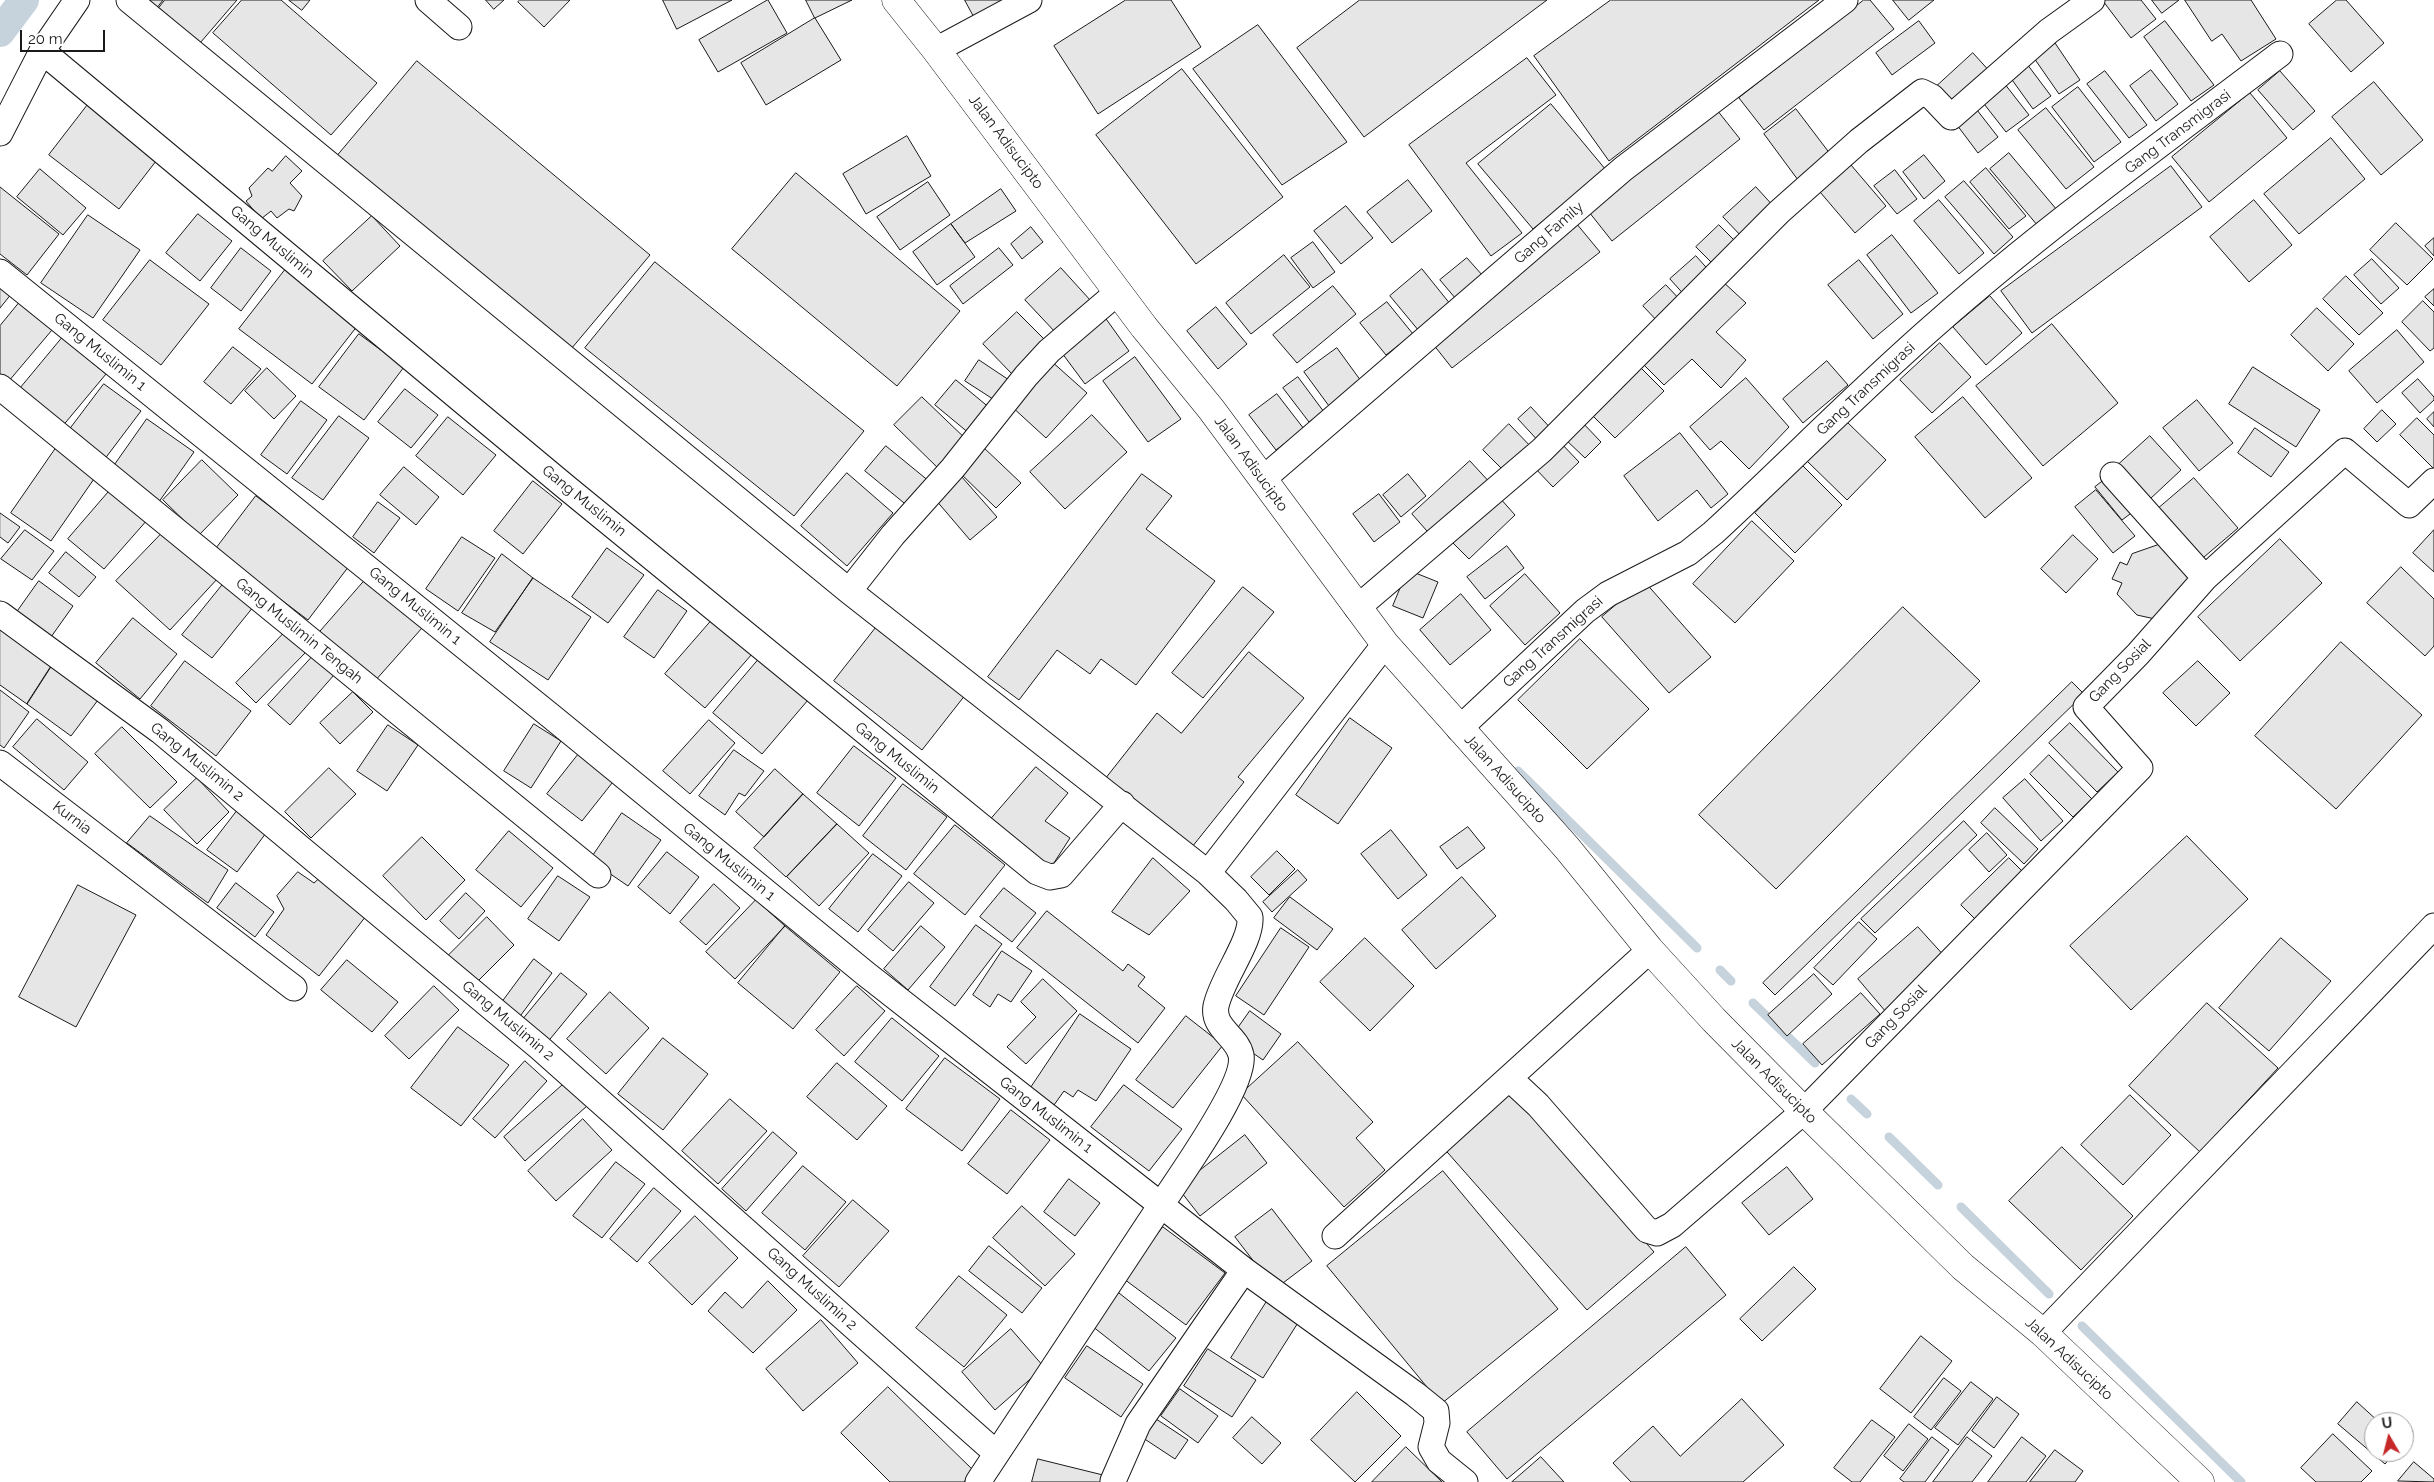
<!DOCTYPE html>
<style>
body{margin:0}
#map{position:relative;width:2434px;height:1482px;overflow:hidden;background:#fff;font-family:Raleway,sans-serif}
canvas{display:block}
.north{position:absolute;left:2364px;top:1412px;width:50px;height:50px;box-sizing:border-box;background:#fff;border:1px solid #a3a3a3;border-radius:50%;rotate:352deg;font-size:14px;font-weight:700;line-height:20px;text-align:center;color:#1a1a1a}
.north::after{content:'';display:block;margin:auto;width:18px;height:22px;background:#c62828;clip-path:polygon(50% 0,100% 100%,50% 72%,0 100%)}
.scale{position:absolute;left:20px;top:30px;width:85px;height:22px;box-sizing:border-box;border:2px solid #1a1a1a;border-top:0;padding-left:6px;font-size:15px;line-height:18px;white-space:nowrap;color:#1a1a1a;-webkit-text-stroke:4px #fff;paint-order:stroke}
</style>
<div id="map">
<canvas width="2434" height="1482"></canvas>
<div class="north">U</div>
<div class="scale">20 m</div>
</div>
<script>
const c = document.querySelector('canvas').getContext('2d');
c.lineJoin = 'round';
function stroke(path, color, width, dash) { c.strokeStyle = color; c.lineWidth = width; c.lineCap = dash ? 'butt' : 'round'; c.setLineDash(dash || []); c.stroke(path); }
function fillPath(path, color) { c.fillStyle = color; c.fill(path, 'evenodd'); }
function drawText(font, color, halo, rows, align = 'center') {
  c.font = font + ' Raleway,sans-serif'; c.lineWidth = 4; c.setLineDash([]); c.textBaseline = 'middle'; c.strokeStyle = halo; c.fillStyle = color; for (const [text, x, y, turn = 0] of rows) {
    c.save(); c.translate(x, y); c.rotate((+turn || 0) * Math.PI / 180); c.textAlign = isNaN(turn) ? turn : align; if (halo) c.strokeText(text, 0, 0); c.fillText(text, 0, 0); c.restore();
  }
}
stroke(new Path2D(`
 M1518,771L1697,948
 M1720,970L1731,981
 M1753,1003L1815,1063
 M1851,1099L1867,1114
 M1889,1137L1938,1185
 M1961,1207L2049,1294
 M2082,1326L2241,1482`), '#c6d2dc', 9);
stroke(new Path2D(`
 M0,32L24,0`), '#c6d2dc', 30);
const building = new Path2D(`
 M144,0H163L156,9Z
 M165,0H237L200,43L159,8Z
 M242,0H281L377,83L331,135L213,33Z
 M289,0H310L302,10Z
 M486,0H504L494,9Z
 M520,0H570L544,27L518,2Z
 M663,0H732L677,29Z
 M768,0L787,33L718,72L699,40Z
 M806,0H852L815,18Z
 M965,0H1022L978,24Z
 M1126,0H1171L1201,47L1098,114L1054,46Z
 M1360,0H1547L1364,137L1297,48Z
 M1611,0H1819L1609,161L1534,56Z
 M1864,0H1870L1894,29L1764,130L1739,98Z
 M1893,0H1934L1909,20Z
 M2105,0H2141L2156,19L2131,38L2103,1Z
 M2152,0H2179L2162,13Z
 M2185,0H2251L2276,39L2241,61L2222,34L2212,41Z
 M2337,0H2346L2384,43L2351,72L2309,24Z
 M815,18L841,60L766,105L741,63Z
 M1919,21L1935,43L1892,75L1876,53Z
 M2165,21L2214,85L2191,101L2144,37Z
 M1258,25L1347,142L1282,185L1193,69Z
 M2055,43L2080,80L2059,94L2034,58Z
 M1973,53L1992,74L1955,107L1937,86Z
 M1527,58L1556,95L1466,163L1522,233L1491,256L1409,145Z
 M417,61L650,255L566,355L333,161Z
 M2027,64L2051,96L2033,109L2010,77Z
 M1182,69L1283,197L1196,264L1096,135Z
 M2151,70L2178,104L2156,121L2130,86Z
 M2105,71L2147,125L2129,138L2087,84Z
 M2280,71L2315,111L2293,130L2258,90Z
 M2374,82L2423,140L2381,175L2332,117Z
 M2004,83L2029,115L2006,132L1981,100Z
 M2078,87L2121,142L2094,162L2052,107Z
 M2250,93L2287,138L2209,202L2172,157Z
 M93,98L163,152L119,209L49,155Z
 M1551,104L1606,170L1533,229L1478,164Z
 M2046,108L2094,167L2066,189L2018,130Z
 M1796,109L1834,159L1801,184L1764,134Z
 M1717,110L1740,139L1612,241L1589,212Z
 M1977,110L1998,137L1978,153L1957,125Z
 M907,136L931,176L866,214L843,174Z
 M2331,138L2365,179L2299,234L2264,194Z
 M2009,153L2057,210L2038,226L1990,169Z
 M1924,155L1945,181L1924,199L1903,172Z
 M286,156L302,171L290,183L302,196L294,211L289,209L277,218L271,211L261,219L246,201L252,196L249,188L268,168L272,171Z
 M1851,165L1886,206L1855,233L1820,192Z
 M2171,166L2202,207L2032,333L2001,291Z
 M1986,168L2026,216L2009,229L1970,182Z
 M40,169L86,208L63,235L17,197Z
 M1895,170L1917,199L1897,214L1874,186Z
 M796,173L960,311L897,386L732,249Z
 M1408,180L1432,211L1392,243L1367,212Z
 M1964,181L2013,237L1994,254L1945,197Z
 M928,182L950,215L900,250L877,217Z
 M0,187L59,234L27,275L0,254Z
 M1756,187L1776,209L1744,239L1723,217Z
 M1001,189L1016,211L965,243L951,224Z
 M1939,200L1984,253L1959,274L1914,221Z
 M2254,200L2292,245L2249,282L2210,237Z
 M1346,206L1373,238L1341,264L1314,231Z
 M198,214L232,241L200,281L166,253Z
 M88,215L140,250L93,318L41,283Z
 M372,216L400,246L352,291L323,261Z
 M1576,223L1600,252L1452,368L1429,339Z
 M2396,223L2433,259L2407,285L2370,250Z
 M951,224L975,257L937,285L913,252Z
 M1719,225L1741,247L1718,269L1696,247Z
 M1031,227L1043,242L1022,259L1011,244Z
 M1892,235L1938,293L1911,313L1867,255Z
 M2434,238V256L2425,246Z
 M1313,242L1335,272L1313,288L1291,258Z
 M241,248L271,271L241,311L211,288Z
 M999,248L1013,265L963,304L950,286Z
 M1284,255L1310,287L1251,334L1226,303Z
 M1696,256L1713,275L1687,298L1670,279Z
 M1467,258L1483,276L1456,299L1440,280Z
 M2372,259L2399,288L2381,304L2354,275Z
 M150,260L209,304L161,365L103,320Z
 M1859,260L1903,314L1873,339L1828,285Z
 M655,262L864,431L794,516L585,348Z
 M1061,268L1091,301L1056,333L1025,300Z
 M1422,269L1451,305L1419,331L1390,296Z
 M285,270L358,325L312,384L239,329Z
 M0,276L16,288L0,308Z
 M2346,276L2383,313L2359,335L2323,299Z
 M1721,280L1746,303L1716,332L1746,360L1721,388L1692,359L1664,385L1637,358Z
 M1666,285L1684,304L1661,325L1643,306Z
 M1333,286L1356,314L1297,363L1273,335Z
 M2434,289V306L2425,297Z
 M1990,296L2022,333L1986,365L1953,327Z
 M2423,301L2434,312V348L2430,351L2402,322Z
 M1387,302L1413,334L1386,355L1360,323Z
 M19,303L52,330L8,382L0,375V326Z
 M1216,307L1247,344L1218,369L1187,331Z
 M2317,308L2354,344L2328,371L2291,335Z
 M1017,312L1046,341L1012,374L983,344Z
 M1104,316L1129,351L1085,384L1059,349Z
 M2052,324L2118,403L2043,466L1976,386Z
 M2397,330L2424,362L2377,403L2349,371Z
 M359,334L404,367L364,420L319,387Z
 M62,338L106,374L61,428L18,391Z
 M1940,343L1971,377L1932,413L1900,380Z
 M233,347L261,369L231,404L204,382Z
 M1337,348L1361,381L1329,406L1304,372Z
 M1135,357L1181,419L1148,442L1103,381Z
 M979,360L1009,380L996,401L965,381Z
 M1050,360L1087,393L1046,438L1010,405Z
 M1827,361L1848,385L1803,423L1783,399Z
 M2253,367L2320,410L2296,447L2229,404Z
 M267,368L296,396L274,419L245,391Z
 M1641,368L1664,391L1615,438L1592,415Z
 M1298,377L1324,412L1309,422L1283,388Z
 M1746,378L1789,427L1749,469L1721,441L1710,450L1690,427Z
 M2418,379L2434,397V400L2420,413L2402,393Z
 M956,380L991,409L970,434L935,405Z
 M104,384L141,411L104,460L67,433Z
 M405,389L438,415L411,448L378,422Z
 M1277,394L1304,429L1276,450L1249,415Z
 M922,397L969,442L941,471L894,425Z
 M1963,397L2032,478L1985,518L1915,437Z
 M2197,400L2233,443L2199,471L2163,428Z
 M301,401L327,420L287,474L261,455Z
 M1531,407L1555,433L1542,445L1518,419Z
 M2382,410L2396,424L2377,442L2364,429Z
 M2434,412V427L2427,419Z
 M1092,415L1127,452L1065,509L1030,472Z
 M339,416L369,438L323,500L292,478Z
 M448,417L496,455L463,495L416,456Z
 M2417,418L2434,435V469L2400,435Z
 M147,419L194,452L156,506L109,473Z
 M1581,421L1601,442L1585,458L1564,438Z
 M1846,421L1886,460L1847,500L1807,461Z
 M1509,424L1535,451L1509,476L1483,450Z
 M2255,428L2289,452L2271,477L2238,453Z
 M1680,433L1728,494L1711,508L1697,490L1658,521L1624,476Z
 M2150,436L2181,470L2150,499L2118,465Z
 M1559,441L1579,462L1553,487L1533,466Z
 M886,446L930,482L909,507L865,471Z
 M982,446L1021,483L996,508L958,471Z
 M56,448L96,476L51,541L11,513Z
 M202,460L238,495L199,535L163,500Z
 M1470,461L1493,486L1434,539L1412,514Z
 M1802,465L1842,505L1795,553L1755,513Z
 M404,467L439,497L416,525L380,495Z
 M847,473L893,513L847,566L801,526Z
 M1142,474L1172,496L1146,529L1215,581L1136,685L1101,659L1090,674L1057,650L1019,700L988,677Z
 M1408,474L1426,496L1401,517L1383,495Z
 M2111,475L2138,508L2122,520L2095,487Z
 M961,476L997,517L970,540L935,499Z
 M2194,478L2238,528L2197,563L2153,513Z
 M533,481L562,504L523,554L494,531Z
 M112,488L148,519L104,569L68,539Z
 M2096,490L2135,536L2113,553L2075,507Z
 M1379,494L1400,522L1374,542L1353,514Z
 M256,496L349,566L308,620L215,550Z
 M1499,497L1515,515L1469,559L1452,542Z
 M378,502L400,518L374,553L353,537Z
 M0,513L20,527L8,543L0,537Z
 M1752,521L1794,561L1735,623L1693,584Z
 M167,528L219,577L170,630L116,581Z
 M25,530L54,551L32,580L1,559Z
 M2434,530V572L2413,553Z
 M2073,535L2098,559L2066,593L2041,569Z
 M462,537L495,558L458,611L426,589Z
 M2280,539L2322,583L2240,661L2198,617Z
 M2158,545L2199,577L2164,621L2137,615L2117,594L2122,583L2112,579L2120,562L2127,565L2132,554Z
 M1507,546L1524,568L1485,599L1467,577Z
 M607,548L644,575L608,623L572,597Z
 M66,552L96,577L79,597L49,573Z
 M502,554L533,578L495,632L462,613Z
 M2401,567L2434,599V646L2425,656L2367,603Z
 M1408,570L1438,582L1423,618L1393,606Z
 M1525,574L1560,613L1525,645L1490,606Z
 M228,578L258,601L212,658L182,635Z
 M533,578L591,617L548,680L490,642Z
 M366,579L422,628L374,682L318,634Z
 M39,581L73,606L51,637L17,612Z
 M1644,581L1711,657L1669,693L1602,617Z
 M1243,587L1274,612L1203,698L1172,673Z
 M658,590L687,611L654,658L624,637Z
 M1461,594L1491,630L1450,665L1420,630Z
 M1903,607L1980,681L1776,889L1699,815Z
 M133,618L177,654L140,699L96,663Z
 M712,620L752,654L705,708L665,674Z
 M0,623L54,662L27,704L0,685Z
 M878,625L966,694L922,750L834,681Z
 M286,631L307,651L256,703L236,683Z
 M1580,639L1649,709L1587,769L1518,700Z
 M2341,642L2422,715L2336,809L2255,736Z
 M1249,652L1304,698L1238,777L1244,782L1192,847L1105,779L1157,713L1181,733Z
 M313,656L334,675L290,725L268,705Z
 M759,659L808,700L762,754L713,713Z
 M185,661L251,711L216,756L151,706Z
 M2198,661L2230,693L2196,726L2163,693Z
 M54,662L101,696L71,736L27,704Z
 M2072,682L2084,694L1775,995L1763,983Z
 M0,690L29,712L4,748L0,745Z
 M353,692L373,712L340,744L320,723Z
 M1350,718L1392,748L1338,824L1296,795Z
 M37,719L88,762L64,790L13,747Z
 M709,720L735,743L690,794L663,771Z
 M2070,723L2118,772L2097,792L2049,743Z
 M534,724L561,741L531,788L504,771Z
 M388,725L418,745L387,791L357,771Z
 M122,727L177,782L150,808L95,754Z
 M854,746L896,778L859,826L817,793Z
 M734,750L764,771L745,796L739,793L725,815L699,796Z
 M581,751L616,778L582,821L547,794Z
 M2049,755L2092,799L2073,817L2030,774Z
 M1036,767L1068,793L1045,821L1070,838L1050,869L991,819Z
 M329,768L356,794L311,838L285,812Z
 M775,769L803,794L764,837L736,812Z
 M197,778L229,812L197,844L164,810Z
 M2025,779L2063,821L2041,841L2003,798Z
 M903,784L947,817L906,870L863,836Z
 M803,794L837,824L786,877L754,848Z
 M1995,808L2038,849L2024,864L1981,823Z
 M237,811L266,833L237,872L207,850Z
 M622,813L661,840L628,886L590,860Z
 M150,816L228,870L208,903L127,843Z
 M1964,821L1977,835L1875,933L1861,919Z
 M837,824L869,853L819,906L787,877Z
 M955,825L1005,865L965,915L914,874Z
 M1468,827L1485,848L1457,869L1440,847Z
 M1391,830L1427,875L1398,899L1361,854Z
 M509,831L553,868L521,907L476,870Z
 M1987,833L2007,855L1989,872L1969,850Z
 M2187,836L2248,899L2131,1010L2070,946Z
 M422,837L465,880L426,920L383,876Z
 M1277,851L1295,869L1269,895L1251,877Z
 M667,852L699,877L670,914L638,887Z
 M873,854L902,876L858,932L829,909Z
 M1153,858L1190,891L1149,935L1112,912Z
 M2009,858L2025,874L1977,921L1961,905Z
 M1298,870L1307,880L1272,912L1263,902Z
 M298,872L314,883L325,873L370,911L319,976L266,935L284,909L277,896Z
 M558,876L590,897L559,941L528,919Z
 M1462,877L1496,916L1436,969L1402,930Z
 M909,882L934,903L893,951L868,930Z
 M236,883L274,912L255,937L217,908Z
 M714,884L740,908L706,945L680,922Z
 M78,885L136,915L76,1027L19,997Z
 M1004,888L1036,913L1012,942L980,917Z
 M466,893L485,911L459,939L440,921Z
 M1290,897L1333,929L1317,950L1274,918Z
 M756,900L785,926L735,979L706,952Z
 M1047,911L1123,971L1128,964L1145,977L1138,986L1165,1008L1138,1043L1017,948Z
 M487,917L514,945L475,984L447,957Z
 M1859,922L1877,939L1833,985L1814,968Z
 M976,925L1002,944L955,1006L930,987Z
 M785,926L840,972L793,1029L738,983Z
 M921,926L945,947L908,990L884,969Z
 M1918,927L1947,959L1886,1012L1858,979Z
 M1281,928L1309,947L1264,1015L1236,996Z
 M1365,938L1414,986L1370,1031L1320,982Z
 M2281,938L2331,981L2269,1051L2219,1008Z
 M1002,951L1032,971L1011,1002L998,994L990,1007L973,995Z
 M534,959L552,973L518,1019L500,1005Z
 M347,960L398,1002L372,1032L321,990Z
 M561,973L587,994L546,1044L520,1023Z
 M1814,974L1832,994L1787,1036L1768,1015Z
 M1043,979L1077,1011L1026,1064L1007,1047L1036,1017L1021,1002Z
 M434,986L459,1010L409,1059L385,1036Z
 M857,986L885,1011L844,1056L816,1030Z
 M610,992L649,1028L606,1074L567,1039Z
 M1861,993L1880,1014L1822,1065L1803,1044Z
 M2207,1003L2278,1068L2200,1152L2129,1086Z
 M1250,1011L1281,1034L1263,1060L1231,1038Z
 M1080,1014L1131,1049L1096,1101L1078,1090L1073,1097L1064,1091L1054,1105L1030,1089Z
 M1186,1016L1223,1045L1173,1108L1136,1080Z
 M892,1018L939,1056L902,1101L855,1062Z
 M458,1027L509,1065L461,1126L411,1088Z
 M663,1038L708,1074L663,1130L618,1094Z
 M1298,1042L1373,1122L1356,1138L1385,1170L1344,1207L1241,1094Z
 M945,1058L1000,1099L962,1151L906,1109Z
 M525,1061L547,1081L495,1138L473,1119Z
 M837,1063L887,1106L857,1140L807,1097Z
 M566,1082L587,1106L525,1161L504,1137Z
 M1124,1085L1182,1129L1149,1171L1091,1127Z
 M1508,1085L1654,1252L1587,1310L1440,1144Z
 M2130,1095L2171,1135L2123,1185L2081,1145Z
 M730,1099L767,1131L718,1184L682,1151Z
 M1011,1110L1050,1140L1007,1194L968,1164Z
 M583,1119L612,1150L556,1201L528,1171Z
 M773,1132L797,1153L746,1211L722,1189Z
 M1245,1135L1267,1163L1200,1216L1178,1188Z
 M2062,1147L2133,1216L2081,1270L2009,1201Z
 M616,1162L645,1184L602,1238L573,1216Z
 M803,1166L846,1202L805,1250L762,1213Z
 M1787,1167L1813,1199L1769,1235L1742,1203Z
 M1443,1171L1558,1309L1441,1404L1327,1266Z
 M1069,1179L1100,1203L1075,1236L1044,1212Z
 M654,1188L681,1211L637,1262L610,1239Z
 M853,1200L889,1231L839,1287L803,1256Z
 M1022,1206L1075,1254L1045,1286L993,1238Z
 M1272,1209L1312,1261L1275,1289L1235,1237Z
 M695,1216L738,1258L692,1305L649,1263Z
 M1163,1227L1225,1273L1186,1325L1124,1279Z
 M989,1246L1042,1288L1022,1313L969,1271Z
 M1686,1247L1726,1295L1507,1479L1467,1432Z
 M1794,1267L1816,1289L1762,1341L1740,1319Z
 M959,1276L1007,1315L964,1367L916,1328Z
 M768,1281L797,1310L753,1353L708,1311L725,1292L742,1308Z
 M1119,1293L1176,1338L1149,1371L1092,1326Z
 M1269,1298L1301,1318L1263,1378L1231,1358Z
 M821,1320L858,1363L803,1411L766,1369Z
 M1011,1329L1044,1367L995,1410L962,1372Z
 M1921,1336L1952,1361L1911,1413L1880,1389Z
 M1087,1346L1143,1384L1121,1417L1065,1378Z
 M1208,1349L1256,1380L1232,1417L1184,1386Z
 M1944,1378L1961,1391L1931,1430L1914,1417Z
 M1971,1382L1993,1399L1958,1445L1935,1428Z
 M888,1387L973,1470L964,1482H890L841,1433Z
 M1180,1389L1218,1416L1198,1443L1161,1416Z
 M1357,1392L1401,1436L1355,1482L1311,1440Z
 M1997,1397L2019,1414L1994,1448L1972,1431Z
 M1742,1399L1784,1445L1743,1482H1631L1613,1463L1653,1426L1680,1456Z
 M2357,1402L2379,1422H2374V1452H2395L2385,1464L2338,1424Z
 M2393,1414L2403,1422H2382Z
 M1150,1415L1188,1440L1175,1459L1137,1434Z
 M1252,1417L1281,1443L1262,1464L1233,1438Z
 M1872,1420L1895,1437L1860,1482H1852L1834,1468Z
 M2404,1423L2413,1431L2404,1442Z
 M1909,1424L1928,1439L1903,1471L1884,1456Z
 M2333,1434L2372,1471L2361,1482H2316L2301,1468Z
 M1932,1437L1949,1450L1925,1482H1904L1900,1479Z
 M1967,1437L1992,1456L1972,1482H1933Z
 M2022,1437L2046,1456L2026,1482H1988Z
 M1406,1447L1442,1482H1372Z
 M2055,1450L2083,1471L2075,1482H2030Z
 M1541,1457L1564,1482H1512Z
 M1038,1459L1107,1476L1105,1482H1032Z
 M2414,1462L2434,1479V1482L2398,1481Z`);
fillPath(building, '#e6e6e6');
stroke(building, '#1a1a1a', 1);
const street = new Path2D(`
 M129,0L849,591L1208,873L1385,644
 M428,0L459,27
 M936,50L1029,0
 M42,51L567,488L1037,872L1050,877L1061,875L1122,804
 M0,133L42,51L77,0
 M0,272L552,717L866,974L1161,1205C1179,1177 1247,1084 1241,1055C1237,1036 1212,1028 1216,1006C1222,978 1252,941 1250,917L1236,900L1208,873
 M0,387L598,875
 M2113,475L2205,578
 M1263,479L1623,169L1845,0
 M849,591L893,535L953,468L1026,376L1049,351L1118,292
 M1357,608L1542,450L1779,212L1859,141L1922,92L1932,97L1951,117L2049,31L2092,0
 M0,614L160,731L540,1048L996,1453
 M1459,729L1585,611L1608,594L1688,553L1713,533C1788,464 1859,391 1936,324C2045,228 2164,142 2280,54
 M0,763L294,988
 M1509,1078L1538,1105L1647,1230L1657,1233L1672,1225L1804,1111L2140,768L2086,707L2138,654L2205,578L2345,451L2409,505L2434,481
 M1335,1236L1650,950
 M2043,1333L2434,926
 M1113,1481L1138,1424L1244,1270
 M978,1482L1161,1205L1244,1270L1415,1394L1436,1411L1437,1423L1431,1447L1439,1461L1465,1482`);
const secondary = new Path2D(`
 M896,0L936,50L1144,327L1211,409L1385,644L1567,848L1650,950L1714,1020L1804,1111L1963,1267L2043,1333L2200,1482`);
stroke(street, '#1a1a1a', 27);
stroke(secondary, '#1a1a1a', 29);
stroke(street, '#fff', 25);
stroke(secondary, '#fff', 28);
drawText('15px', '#1a1a1a', '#fff', [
 ["Gang Transmigrasi",2178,132,-37],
 ["Jalan Adisucipto",1006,142,53],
 ["Gang Family",1549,233,-41],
 ["Gang Muslimin",272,242,40],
 ["Gang Muslimin 1",100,352,39],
 ["Gang Transmigrasi",1866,389,-43],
 ["Jalan Adisucipto",1251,464,54],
 ["Gang Muslimin",584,501,39],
 ["Gang Muslimin 1",415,606,39],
 ["Gang Muslimin Tengah",299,631,39],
 ["Gang Transmigrasi",1553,642,-42],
 ["Gang Sosial",2120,671,-46],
 ["Gang Muslimin",897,758,39],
 ["Gang Muslimin 2",197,762,39],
 ["Jalan Adisucipto",1505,779,48],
 ["Kurnia",72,818,37],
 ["Gang Muslimin 1",729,862,39],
 ["Gang Sosial",1896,1017,-46],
 ["Gang Muslimin 2",508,1021,40],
 ["Jalan Adisucipto",1774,1081,45],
 ["Gang Muslimin 1",1046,1115,38],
 ["Gang Muslimin 2",812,1289,42],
 ["Jalan Adisucipto",2069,1359,43]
]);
</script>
